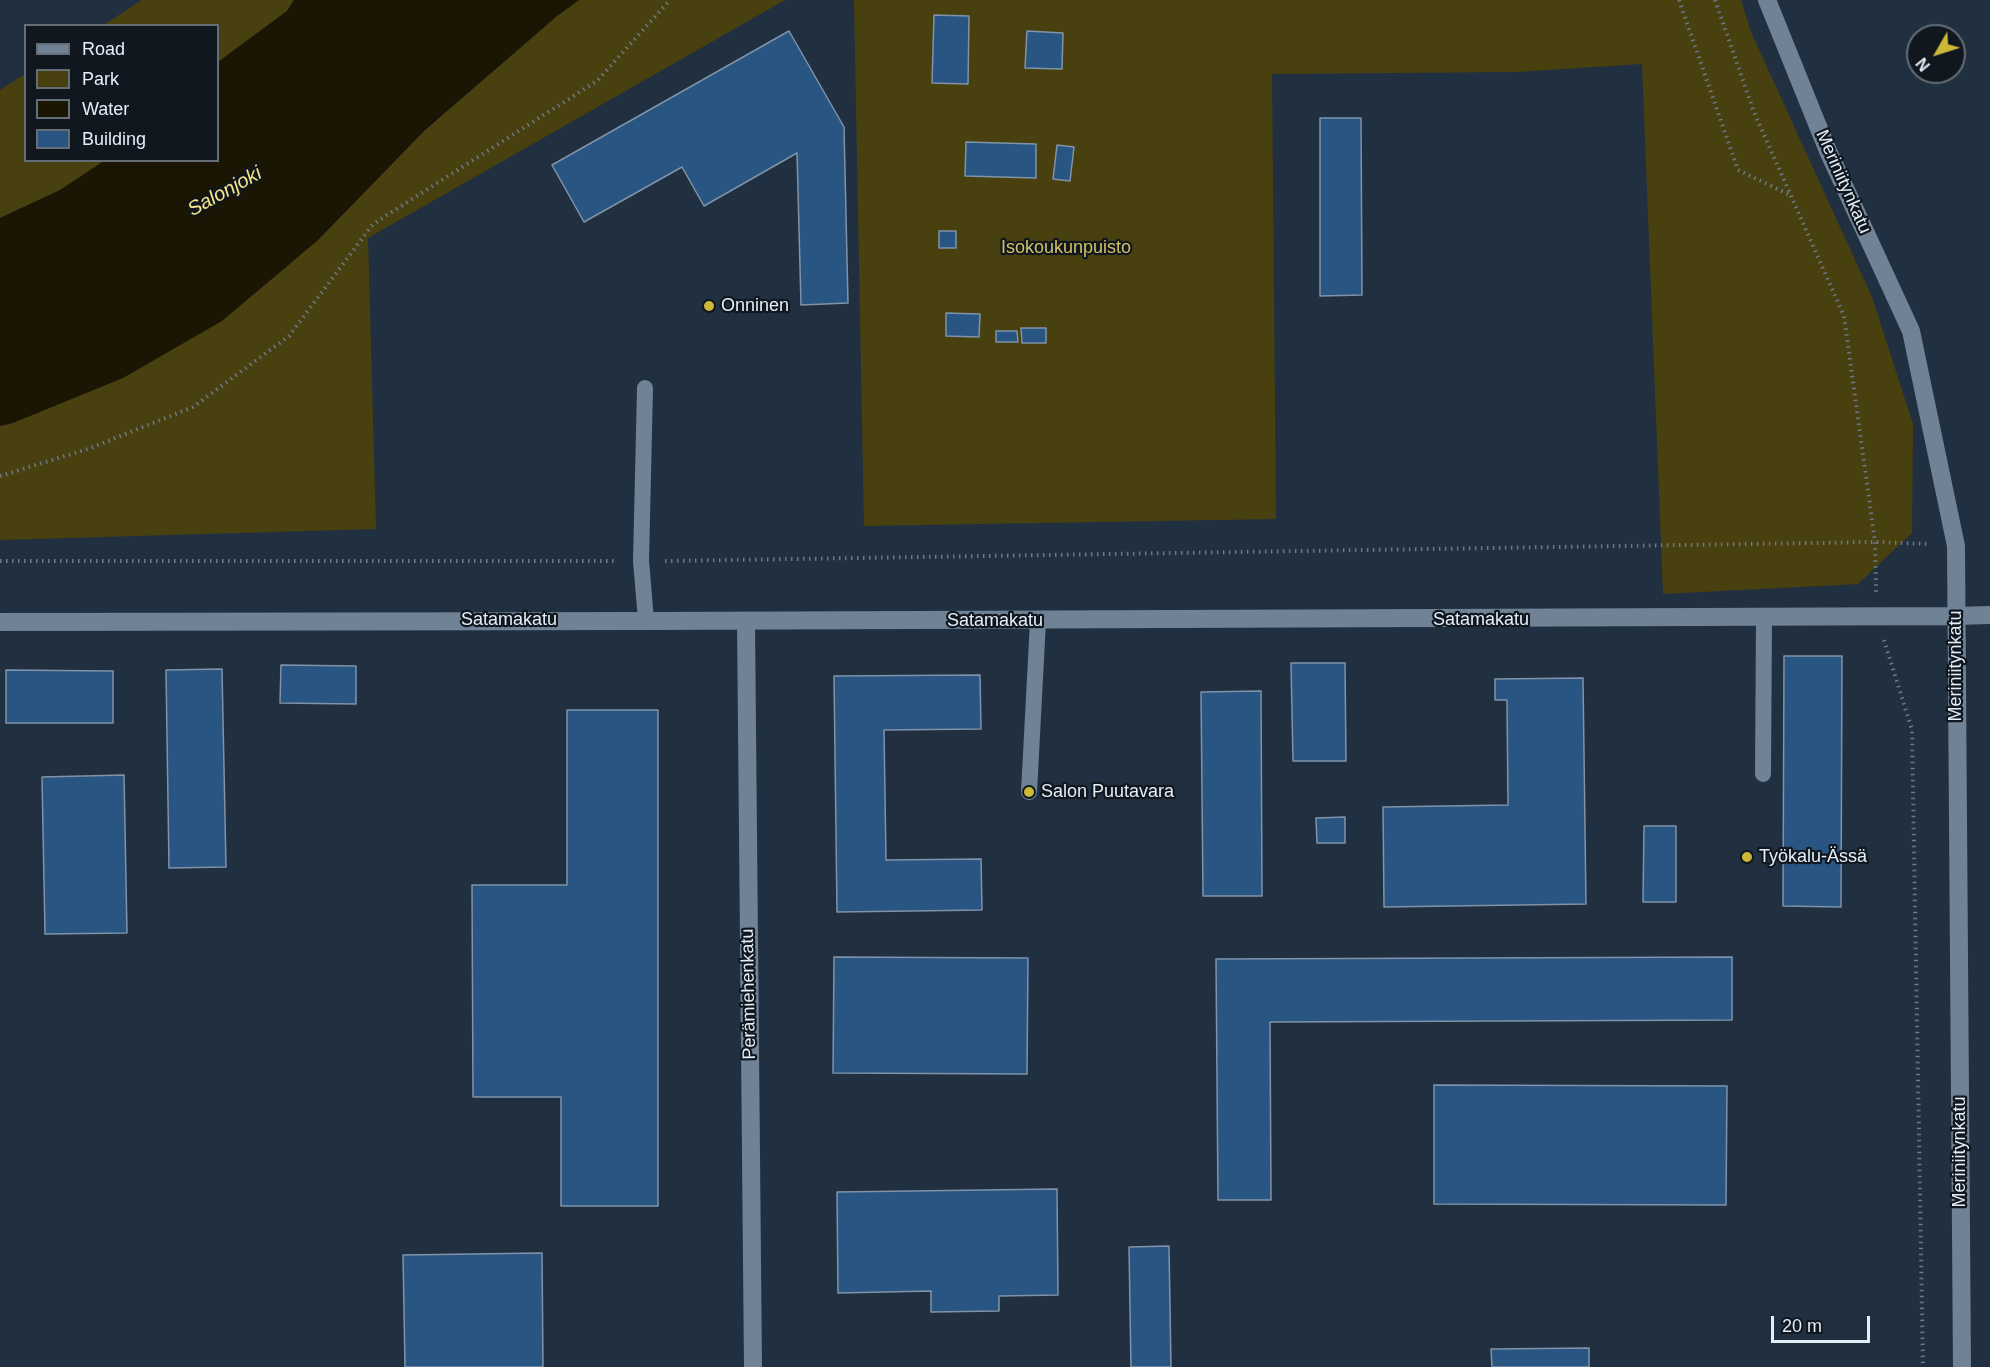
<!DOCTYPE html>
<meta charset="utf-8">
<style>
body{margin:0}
#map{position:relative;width:1990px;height:1367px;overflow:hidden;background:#203041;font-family:Arial,sans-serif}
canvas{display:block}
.legend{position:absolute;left:24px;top:24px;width:195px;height:138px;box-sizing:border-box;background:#10171f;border:2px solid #656d76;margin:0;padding:8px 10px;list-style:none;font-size:18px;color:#e4eef9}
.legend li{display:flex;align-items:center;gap:12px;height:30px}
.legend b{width:30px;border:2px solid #656d76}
.north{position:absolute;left:1906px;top:24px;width:60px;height:60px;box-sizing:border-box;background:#10171f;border:2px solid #656d76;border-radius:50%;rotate:231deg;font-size:16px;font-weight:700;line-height:24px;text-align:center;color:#e4eef9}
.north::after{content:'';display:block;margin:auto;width:21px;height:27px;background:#ceb838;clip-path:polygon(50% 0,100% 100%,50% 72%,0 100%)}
.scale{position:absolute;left:1771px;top:1316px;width:99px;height:27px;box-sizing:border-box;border:3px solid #e4eef9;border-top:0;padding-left:8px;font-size:18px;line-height:21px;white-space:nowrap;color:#e4eef9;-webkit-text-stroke:4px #10171f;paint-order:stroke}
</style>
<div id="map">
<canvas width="1990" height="1367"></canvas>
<ul class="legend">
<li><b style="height:8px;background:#6f8296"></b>Road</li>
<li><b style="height:16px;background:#49400f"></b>Park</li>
<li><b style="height:16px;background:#1a1603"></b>Water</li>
<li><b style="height:16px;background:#285581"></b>Building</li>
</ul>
<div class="north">N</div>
<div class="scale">20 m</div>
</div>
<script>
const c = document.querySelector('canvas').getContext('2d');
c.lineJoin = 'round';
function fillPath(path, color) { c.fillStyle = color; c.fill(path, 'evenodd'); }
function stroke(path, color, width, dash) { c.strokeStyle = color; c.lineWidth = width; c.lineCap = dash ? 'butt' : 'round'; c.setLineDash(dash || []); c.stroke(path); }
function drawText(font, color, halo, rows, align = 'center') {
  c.font = font + ' Arial,sans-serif'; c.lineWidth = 4.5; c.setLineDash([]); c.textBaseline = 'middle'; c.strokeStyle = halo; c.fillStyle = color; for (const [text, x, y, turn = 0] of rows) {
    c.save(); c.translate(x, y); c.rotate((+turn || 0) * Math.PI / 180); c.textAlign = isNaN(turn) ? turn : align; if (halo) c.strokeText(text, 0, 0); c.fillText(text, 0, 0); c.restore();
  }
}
fillPath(new Path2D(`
 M142,0H294L287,11L218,62V26H102Z
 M579,0H785L368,238L376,529L0,540V426L13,423L317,241L425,130L557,16Z
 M854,0H1741L1751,32L1872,297L1913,424L1912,533L1858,584L1663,594L1642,64L1517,72L1272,74L1276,519L864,526Z
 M25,74L26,160L104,161L60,190L0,218V90Z`), '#49400f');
fillPath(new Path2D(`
 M294,0H579L557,16L425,130L317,241L222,321L123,378L13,423L0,426V218L60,190L104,161L218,160V62L287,11Z`), '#1a1603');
const building = new Path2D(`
 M934,15L969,16L968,84L932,83Z
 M789,31L844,127L848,303L801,305L797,153L704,206L682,167L584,222L552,165Z
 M1027,31L1063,33L1062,69L1025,68Z
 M1320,118H1361L1362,295L1320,296Z
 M966,142L1036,144V178L965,176Z
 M1057,145L1074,147L1070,181L1053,179Z
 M939,231H956V248H939Z
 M946,313L980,314L979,337L946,336Z
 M1021,328H1046V343H1022Z
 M996,331H1017L1018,342H996Z
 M1784,656H1842L1841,907L1783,906Z
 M1291,663H1345L1346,761H1293Z
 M281,665L356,666V704L280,703Z
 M222,669L226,867L169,868L166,670Z
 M6,670L113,671V723H6Z
 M980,675L981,729L884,730L886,860L981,859L982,910L837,912L834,676Z
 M1583,678L1586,904L1384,907L1383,807L1508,805L1507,700H1495V679Z
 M1261,691L1262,896H1203L1201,692Z
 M567,710H658V1206H561V1097H473L472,885H567Z
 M124,775L127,933L45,934L42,777Z
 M1345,817V843H1317L1316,818Z
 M1644,826H1676V902H1643Z
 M834,957L1028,958L1027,1074L833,1073Z
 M1732,957V1020L1270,1022L1271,1200H1218L1216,959Z
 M1434,1085L1727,1086L1726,1205L1434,1204Z
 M1057,1189L1058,1295L999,1296V1311L931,1312V1291L838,1293L837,1192Z
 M1169,1246L1171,1367H1131L1129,1247Z
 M542,1253L543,1367H405L403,1255Z
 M1589,1348V1367H1492L1491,1349Z`);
fillPath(building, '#285581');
stroke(building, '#8093a8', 1.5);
stroke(new Path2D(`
 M1679,0L1738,170L1790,195
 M1715,0L1754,112L1844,316L1875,542L1876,592
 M0,476L88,449L193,407L289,336L373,224L597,81L670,0
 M0,561H616
 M665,561L1875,542L1929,544
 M1884,640L1912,730L1923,1367`), '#6b7988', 4, [1.5, 4.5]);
stroke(new Path2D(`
 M645,388L641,561L646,620
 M1763,774L1764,619
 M1029,792L1038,621`), '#6f8296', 16);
stroke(new Path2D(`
 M1956,616L1990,615
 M746,621L753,1367`), '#6f8296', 18);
stroke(new Path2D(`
 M1767,0L1828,151L1911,331L1956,546L1962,1367
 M0,622C652,620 1304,622 1956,616`), '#6f8296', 18);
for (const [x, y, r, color] of [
 [709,306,6,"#ceb838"],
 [1029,792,6,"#ceb838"],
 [1747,857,6,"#ceb838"]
]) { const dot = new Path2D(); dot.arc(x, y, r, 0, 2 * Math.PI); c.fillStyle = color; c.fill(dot); stroke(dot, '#10171f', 2); }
drawText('18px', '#e4eef9', '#10171f', [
 ["Meriniitynkatu",1843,182,66],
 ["Satamakatu",509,620],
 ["Satamakatu",1481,620],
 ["Satamakatu",995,621],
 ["Meriniitynkatu",1956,666,-90],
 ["Perämiehenkatu",749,994,-91],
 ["Meriniitynkatu",1960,1152,-90]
]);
drawText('18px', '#d2c161', '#10171f', [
 ["Isokoukunpuisto",1066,248]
]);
drawText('18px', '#e4eef9', '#10171f', [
 ["Onninen",721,306],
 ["Salon Puutavara",1041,792],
 ["Työkalu-Ässä",1759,857]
], 'left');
drawText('italic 20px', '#f7e686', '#10171f', [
 ["Salonjoki",225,192,-29]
]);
</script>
